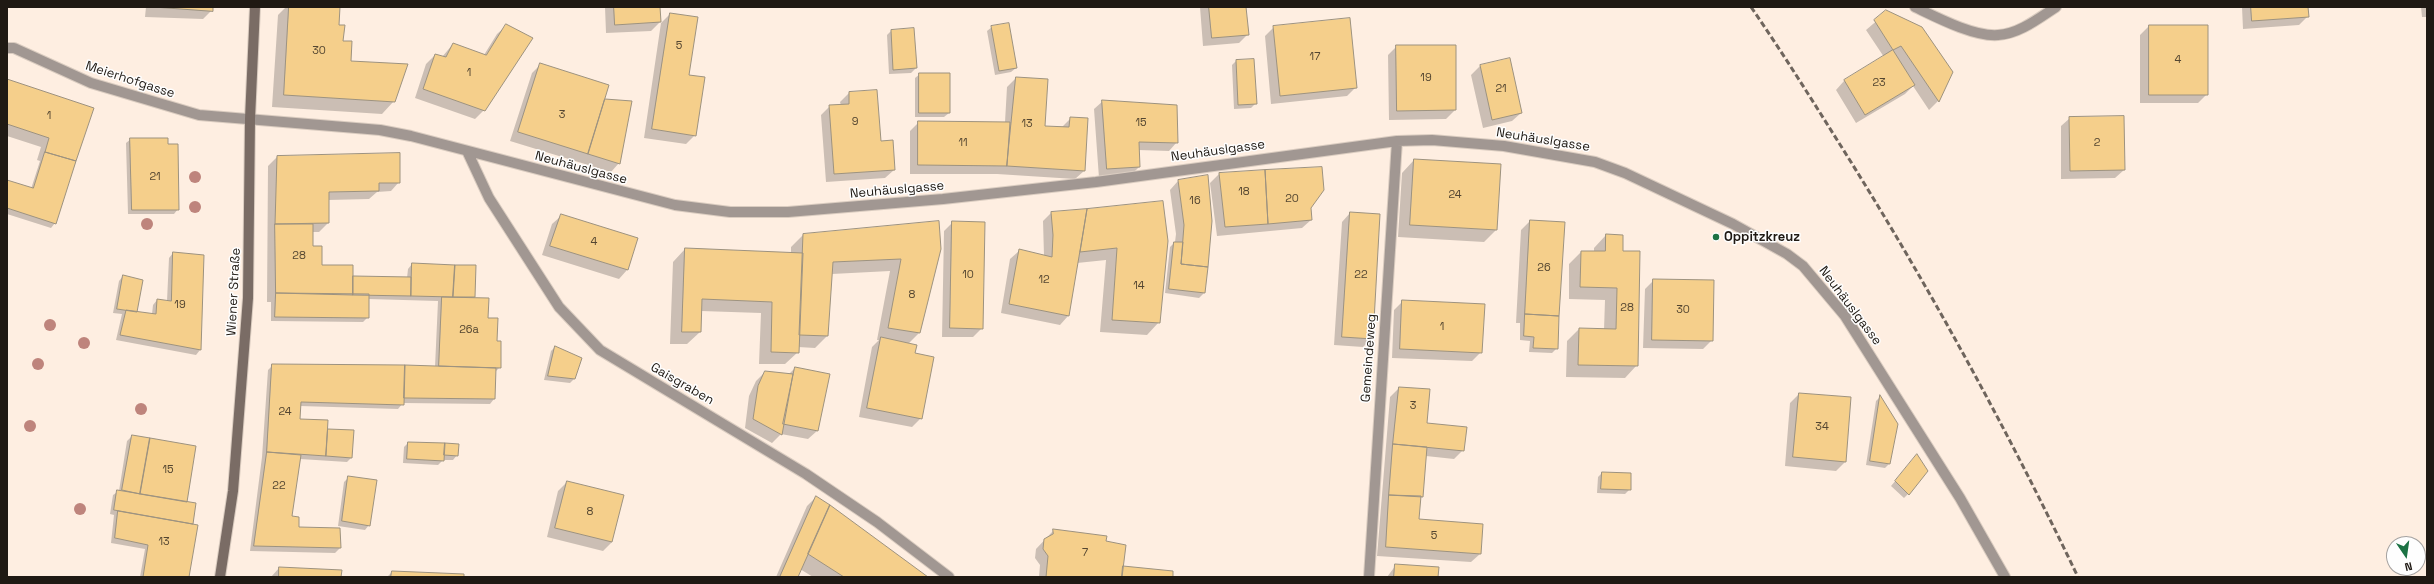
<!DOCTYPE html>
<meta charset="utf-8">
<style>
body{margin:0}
#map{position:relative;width:2434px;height:584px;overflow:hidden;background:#feeee1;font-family:"Space Grotesk",sans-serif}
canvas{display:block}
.frame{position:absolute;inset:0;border:8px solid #1f1913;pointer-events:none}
.north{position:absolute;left:2386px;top:536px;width:40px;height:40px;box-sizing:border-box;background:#fefefe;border:1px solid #a5a2a0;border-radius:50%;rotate:167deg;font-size:11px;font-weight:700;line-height:16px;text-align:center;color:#1f1913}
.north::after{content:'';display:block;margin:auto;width:14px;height:18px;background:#1c7244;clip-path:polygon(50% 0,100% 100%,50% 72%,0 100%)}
</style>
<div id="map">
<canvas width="2434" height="584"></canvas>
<div class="frame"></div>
<div class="north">N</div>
</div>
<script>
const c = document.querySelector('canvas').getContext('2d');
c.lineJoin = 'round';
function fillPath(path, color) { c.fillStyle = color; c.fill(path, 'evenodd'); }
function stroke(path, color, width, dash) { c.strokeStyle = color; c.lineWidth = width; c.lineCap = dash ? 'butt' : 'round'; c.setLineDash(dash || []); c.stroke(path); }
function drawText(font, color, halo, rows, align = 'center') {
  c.font = font + ' "Space Grotesk",sans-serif'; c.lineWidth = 3; c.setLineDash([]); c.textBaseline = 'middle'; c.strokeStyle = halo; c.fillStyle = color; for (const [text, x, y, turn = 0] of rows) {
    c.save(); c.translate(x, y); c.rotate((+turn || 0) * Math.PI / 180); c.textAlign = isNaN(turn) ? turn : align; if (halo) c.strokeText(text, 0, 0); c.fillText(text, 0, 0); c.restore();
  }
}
fillPath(new Path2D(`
 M146,7H212V10L203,19L145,17Z
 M286,7H339L338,26L350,62L394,101L382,114L272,107L278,15Z
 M605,7H659L660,22L651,31L606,33Z
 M1200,7H1245L1248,34L1239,43L1203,46Z
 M2242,7H2307L2308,16L2299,25L2243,29Z
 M2421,7H2427V17H2422Z
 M1887,12L1952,72L1938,101L1929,110L1913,86L1905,94L1856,123L1836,90L1844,81L1884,57L1866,30Z
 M670,14L688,75L695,135L686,144L644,138L661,23Z
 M506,26L484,110L475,119L415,98L426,64L435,55L442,57L453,44L484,55L497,34Z
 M2149,26H2207V94L2198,103H2140V35Z
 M992,27L1016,68L1011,72L995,75L987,31Z
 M1274,27L1356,87L1347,96L1271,104L1265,36Z
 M891,31L916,68L911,73L889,74L887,35Z
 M1397,46L1455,110L1446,119L1389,120L1388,55Z
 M1236,61L1256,103L1251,108L1234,109L1232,65Z
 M541,64L604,100L631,102L619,163L611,172L510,141L532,73Z
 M1480,66L1521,113L1512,121L1483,128L1471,75Z
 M920,74L949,113L944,117H915V78Z
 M1016,78L1044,127H1062L1071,118L1084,171L1075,179L997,174H910V131L919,122H1005L1007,87Z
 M7,81L93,108L55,223L51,228L7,214V181L31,189L40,161L37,160L41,147L7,136Z
 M849,93L894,170L885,178L826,182L821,115L830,106L841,105L840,102Z
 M1103,101L1177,142L1169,151L1138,150L1139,167L1130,176L1099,178L1094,109Z
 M2070,118L2124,170L2115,178L2061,179V126Z
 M131,139L178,209L174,214H128L126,143Z
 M277,157L399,182L391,191L377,192L369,199L328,200V223L319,232H312V247L321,266L352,277L407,278L408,269L412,264L475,266L474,298L487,319L496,342L500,367L495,372L494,399L490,404L403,403L398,409L300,406L299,420L326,430L353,431L351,458L347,462L300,459L291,517L297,528L339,529L340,548L335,553L250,551L262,457L268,370L273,365L435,367L438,301L368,299V317L363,322L271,321V302H267L268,166Z
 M1414,160L1496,230L1484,242L1398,237L1402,173Z
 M1219,174L1310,207L1311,220L1302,228L1217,236L1210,183Z
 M1178,181L1207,267L1204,293L1199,298L1165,293L1170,247L1175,242L1176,234L1170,190Z
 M1162,202L1159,322L1147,335L1100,332L1106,260L1077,263L1068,316L1060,325L1001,313L1010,259L1019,251L1044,256L1043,221L1051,213Z
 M1350,213L1372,338L1363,347L1334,345L1342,222Z
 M561,216L637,239L627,270L619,279L542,255L552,224Z
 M1530,221L1557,348L1552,353L1529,352L1530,341L1520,340V323H1516L1521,230Z
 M938,222L919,333L908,344L914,354L921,418L912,427L859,417L872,347L879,340H877L890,271L832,274L827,336L815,348L798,347V352L785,364H759L761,313L701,311L700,332L687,344H670L673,262L685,249L791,253V247L803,235Z
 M953,222L982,328L973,337H942L944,231Z
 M1606,235L1622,252L1637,365L1625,378L1566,377L1567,341L1579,329L1604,330L1605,300L1569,299V264L1581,252H1594V248Z
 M173,253L203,256L200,350L196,355L116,340L122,314L113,313L119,281L123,276L136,312L152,314L153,305L157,300L167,301L169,258Z
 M1654,280L1712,340L1703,349L1643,348L1645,289Z
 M1403,301L1481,352L1472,361L1392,358L1394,310Z
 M555,347L574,379L570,383L544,380L551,351Z
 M795,368L817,431L808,439L781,434L772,443L745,428L749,396L756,381L765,372L789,374Z
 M1399,388L1426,424L1463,450L1454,459L1426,456L1418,520L1480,554L1471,562L1377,556L1390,397Z
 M1799,394L1845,462L1836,471L1785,466L1790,403Z
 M1880,397L1889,464L1885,468L1866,465L1876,401Z
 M132,436L185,503L195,504L188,577H140L145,549L111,543L114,515L110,514L113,495L119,491L127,441Z
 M408,443L457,455L453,460H443L438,465L403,463L404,447Z
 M1916,456L1908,494L1904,498L1891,486Z
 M1602,473L1630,489L1625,494L1597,493L1598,477Z
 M349,477L369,525L365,530L338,526L344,482Z
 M567,482L612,542L603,551L547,537L558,491Z
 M816,497L927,577H813L800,569L797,577H776L807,506Z
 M1053,531L1105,542L1122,567L1172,577H1039L1040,565L1035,558L1036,549Z
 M1396,565L1437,577H1387Z
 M279,568L340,576L353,577H271Z
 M392,572L463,577H387Z`), '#0003');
const building = new Path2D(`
 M154,7H213V11Z
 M289,7H340L339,25H345L343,41H352L351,61L408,64L395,102L284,95Z
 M614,7H660L661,22L615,25Z
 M1209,7H1246L1249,35L1212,38Z
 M2251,7H2308L2309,17L2252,21Z
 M1886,10L1922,27L1953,72L1939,102L1901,46L1893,50L1874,20Z
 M670,13L698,17L689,75L705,77L696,136L652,129Z
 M1350,18L1357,88L1280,96L1273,26Z
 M1009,23L1017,68L999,71L991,26Z
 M506,24L533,38L485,111L423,89L435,54L446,57L453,43L486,55Z
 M2149,25H2208V95H2149Z
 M914,28L917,68L893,70L891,30Z
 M1396,45H1456V110L1397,111Z
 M1893,50L1915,85L1865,115L1844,80Z
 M1510,58L1522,113L1492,120L1480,65Z
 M1254,59L1257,104L1238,105L1236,60Z
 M540,63L609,85L588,154L518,132Z
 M919,73H950V113H919Z
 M1016,77L1048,79L1045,126L1069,127L1070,117L1088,118L1085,171L1007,166Z
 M7,79L94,108L76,161L45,152L49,138L7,124Z
 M877,90L881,141L893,140L895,170L834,174L829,105L849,104V92Z
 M605,99L632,101L620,164L588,154Z
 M1102,100L1177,105L1178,143L1139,142L1140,167L1107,169Z
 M2124,116L2125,170L2070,171L2069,117Z
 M918,121L1010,122L1007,166L918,165Z
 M130,138H168V144H178L179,210H132Z
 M45,152L76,161L56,224L7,208V180L33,188Z
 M400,153V183H379V191L329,192V223L275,224L277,156Z
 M1414,159L1501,164L1497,230L1410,225Z
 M1322,167L1324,190L1311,208L1312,220L1268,224L1265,170Z
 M1265,170L1268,224L1225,227L1219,173Z
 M1208,175L1212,221L1208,267L1181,264L1184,225L1178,180Z
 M1163,201L1168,241L1160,323L1112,320L1117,248L1080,252L1087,209Z
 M1087,209L1069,316L1009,304L1019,249L1052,257L1053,235L1051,212Z
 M1350,212L1380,214L1373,339L1342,337Z
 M561,214L638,238L628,270L550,246Z
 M1530,220L1565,222L1559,316L1525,314Z
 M939,221L941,249L920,333L888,328L901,259L833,262L828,336L799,335L803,234Z
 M952,221L985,222L983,329L950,328Z
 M275,224H313V246H322V265H353V295L276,293Z
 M1606,234L1623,235V251H1640L1638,366L1578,365L1579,328L1616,329L1617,288L1580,287L1581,251H1605Z
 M1174,242H1183L1181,264L1208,267L1205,293L1169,289Z
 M685,248L803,253L799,353L771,352L772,302L702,299L701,332H682Z
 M173,252L204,255L201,350L120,335L126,310L156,314L157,299L171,301Z
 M412,263L455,265L453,297L411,296Z
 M455,265H476L475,297H453Z
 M123,275L143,280L137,312L117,309Z
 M353,276L411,277V296L353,295Z
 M1653,279L1714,280L1713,341L1652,340Z
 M276,293L369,294V318L275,317Z
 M442,297L489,298L488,318H498L497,341H501V368L439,366Z
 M1402,300L1485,304L1482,353L1400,349Z
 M1525,314L1559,316L1558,349L1533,348L1534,337L1524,336Z
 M881,337L917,345L915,353L934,357L922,419L867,408Z
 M555,346L582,358L575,379L548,376Z
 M272,364L405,365L404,405L301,402L300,419L328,420L326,456L267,452Z
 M405,365L496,368L495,399L404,398Z
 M795,367L830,374L818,431L783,424Z
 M765,371L793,374L782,435L753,419L758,386Z
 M1399,387L1430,389L1427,423L1467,427L1464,451L1393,444Z
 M1799,393L1851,397L1846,462L1793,457Z
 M1880,395L1898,424L1890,464L1870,461Z
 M328,429L354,430L352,458L326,456Z
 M132,435L150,438L140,494L122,490Z
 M150,438L196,446L187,502L140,494Z
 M408,442L445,443L444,461L407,459Z
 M445,443L459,444L458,456L444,455Z
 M1393,444L1427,447L1423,497L1389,495Z
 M267,452L301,455L292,516L299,517V527L340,528L341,548L254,546Z
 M1917,454L1928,471L1909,495L1895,481Z
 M1602,472L1631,473V490L1601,489Z
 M348,476L377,480L370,526L342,521Z
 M567,481L624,495L612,542L555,528Z
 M117,490L196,503L193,524L114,510Z
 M1389,495L1421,496L1419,519L1483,524L1481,554L1386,547Z
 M816,496L830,505L798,577H780Z
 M830,505L928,577H844L808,554Z
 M118,511L198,525L189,577H143L148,545L115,538Z
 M1053,529L1107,536L1106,541L1126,545L1122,577H1046L1048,556L1043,549L1044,539L1053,534Z
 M1395,564L1439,567L1438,577H1394Z
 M1123,566L1173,571V577H1122Z
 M279,567L342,570L341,577H279Z
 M392,571L464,574V577H391Z`);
fillPath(building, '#f5cf8b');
stroke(building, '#9d927f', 1);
const street = new Path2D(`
 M1915,7C1936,17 1974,37 1998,35C2019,34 2039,18 2056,7
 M7,48H14L91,83L199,115L380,130L411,136L675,205L730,212H788L943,199L1096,182L1397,141L1432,140L1504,146L1595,162L1625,173L1733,224L1787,254L1803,266L1845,316L1960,498L2005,577
 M467,151L489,198L559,307L600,350L806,474L877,522L949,577
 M1369,577L1397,141`);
const secondary = new Path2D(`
 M220,577L233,491L248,298L250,119L255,7`);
stroke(street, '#daccc0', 12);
stroke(secondary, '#daccc0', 12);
stroke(street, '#a19792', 10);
stroke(secondary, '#7a6c65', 10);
stroke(new Path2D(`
 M1751,7C1780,49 1807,92 1834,135C1924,277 2005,425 2078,577`), '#6f655d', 3, [6, 3]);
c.fillStyle = '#be847c';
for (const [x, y] of [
 [195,177],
 [195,207],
 [147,224],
 [50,325],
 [84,343],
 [38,364],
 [141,409],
 [30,426],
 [80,509]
]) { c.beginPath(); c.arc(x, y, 6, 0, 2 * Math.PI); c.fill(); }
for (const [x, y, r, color] of [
 [1716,237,4,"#1c7244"]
]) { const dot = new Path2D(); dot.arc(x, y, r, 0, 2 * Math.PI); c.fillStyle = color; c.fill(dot); stroke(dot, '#fefefe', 1.5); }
drawText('11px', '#544631', null, [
 ["5",679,46],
 ["30",319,51],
 ["17",1315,57],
 ["4",2178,60],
 ["1",469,73],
 ["19",1426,78],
 ["23",1879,83],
 ["21",1501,89],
 ["3",562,115],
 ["1",49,116],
 ["9",855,122],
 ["15",1141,123],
 ["13",1027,124],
 ["11",963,143],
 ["2",2097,143],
 ["21",155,177],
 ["18",1244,192],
 ["24",1455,195],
 ["20",1292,199],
 ["16",1195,201],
 ["4",594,242],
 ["28",299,256],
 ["26",1544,268],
 ["10",968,275],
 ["22",1361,275],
 ["12",1044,280],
 ["14",1139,286],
 ["8",912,295],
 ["19",180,305],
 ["28",1627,308],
 ["30",1683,310],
 ["1",1442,327],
 ["26a",469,330],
 ["3",1413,406],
 ["24",285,412],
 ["34",1822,427],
 ["15",168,470],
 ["22",279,486],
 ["8",590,512],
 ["5",1434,536],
 ["13",164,542],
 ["7",1085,553]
]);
drawText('13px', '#1f1913', '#fefefe', [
 ["Meierhofgasse",130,80,18],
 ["Neuhäuslgasse",1543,140,9],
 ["Neuhäuslgasse",1218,151,-8],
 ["Neuhäuslgasse",581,168,15],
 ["Neuhäuslgasse",897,190,-5],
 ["Wiener Straße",234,292,-87],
 ["Neuhäuslgasse",1850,306,53],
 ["Gemeindeweg",1369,358,-86],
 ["Gaisgraben",682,384,30]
]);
drawText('bold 13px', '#1f1913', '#fefefe', [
 ["Oppitzkreuz",1724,237]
], 'left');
</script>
